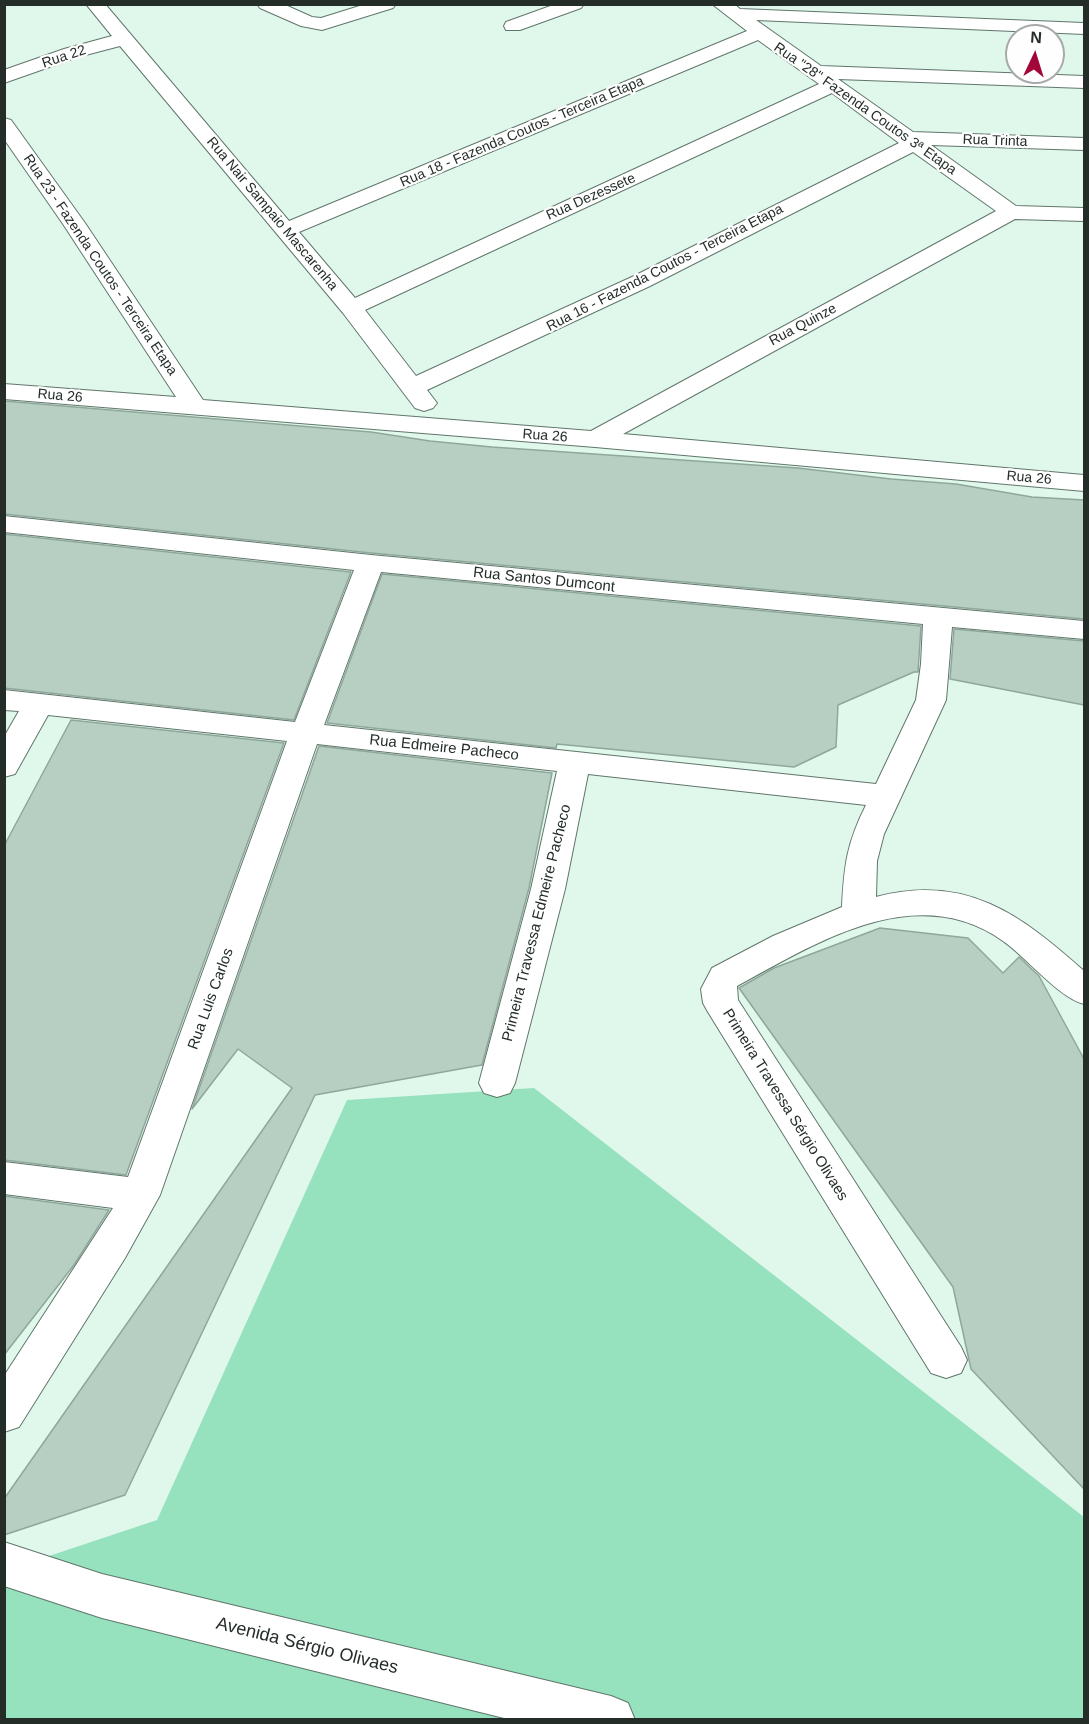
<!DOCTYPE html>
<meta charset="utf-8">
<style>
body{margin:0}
#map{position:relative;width:1089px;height:1724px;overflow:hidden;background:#e0f8ec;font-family:Helvetica,sans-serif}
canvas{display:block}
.frame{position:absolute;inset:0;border:6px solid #242d28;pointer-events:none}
.north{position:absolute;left:1005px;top:24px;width:60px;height:60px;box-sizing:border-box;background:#fefefe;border:2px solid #a7aaa8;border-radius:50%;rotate:4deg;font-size:16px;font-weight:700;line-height:24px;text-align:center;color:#242d28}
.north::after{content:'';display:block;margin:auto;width:21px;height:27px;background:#a30638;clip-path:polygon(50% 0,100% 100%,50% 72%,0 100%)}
</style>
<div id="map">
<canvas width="1089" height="1724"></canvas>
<div class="frame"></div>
<div class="north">N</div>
</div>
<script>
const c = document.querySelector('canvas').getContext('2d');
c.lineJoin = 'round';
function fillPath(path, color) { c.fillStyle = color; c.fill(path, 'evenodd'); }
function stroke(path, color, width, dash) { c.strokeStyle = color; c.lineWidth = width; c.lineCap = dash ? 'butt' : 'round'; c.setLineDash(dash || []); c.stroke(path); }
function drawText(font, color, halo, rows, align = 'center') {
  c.font = font + ' Helvetica,sans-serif'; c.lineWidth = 4.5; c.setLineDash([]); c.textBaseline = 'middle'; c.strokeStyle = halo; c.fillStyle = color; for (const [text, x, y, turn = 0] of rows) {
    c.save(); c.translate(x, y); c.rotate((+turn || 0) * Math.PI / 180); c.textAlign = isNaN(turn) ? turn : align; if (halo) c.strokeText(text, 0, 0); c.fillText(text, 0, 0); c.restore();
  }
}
fillPath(new Path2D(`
 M534,1088L1084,1517V1719H5L4,1571L157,1520L347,1100Z`), '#96e1be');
const building = new Path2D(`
 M4,401L371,432L430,441L492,447L798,468L891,479L956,484L1032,497L1084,500V619L371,553L4,514Z
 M4,534L351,572L294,720L4,688Z
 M382,574L921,626L918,672H914L838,705L836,747L794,767L557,744L556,748L327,723Z
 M954,629L1084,641V705L950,679Z
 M71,720L284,743L126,1175L4,1160V846Z
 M319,746L552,773L529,888L482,1065L315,1095L125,1495L4,1535V1499L292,1088L238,1049L192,1109Z
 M880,928L968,938L1003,973L1019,957L1039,976L1084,1059V1489L971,1369L953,1287L739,988L774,968Z
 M4,1196L109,1210L74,1265L4,1355Z`);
fillPath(building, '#b7cfc3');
stroke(building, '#8fa69b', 1.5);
const minor = new Path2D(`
 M86,4H105L289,221L747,31L712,4H734L740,9L1084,23V34L756,20L821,66L1084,76V88L838,79L913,132L1084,138V150L931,145L1016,206L1084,208V221L1015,219L623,434L1084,475V491L595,447L4,399V384L176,397L63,224L4,139V118L11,120L85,223L203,400L591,431L996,211L913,152L650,286L427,390L437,403L433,408L424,411L415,408L343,313L120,46L78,57L4,83V70L64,49L112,36ZM758,40L819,84L355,298L299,232ZM832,93L899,143L634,276L416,376L365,310Z
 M257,4H283L312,17L321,18L366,4H396L393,8L322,30L301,26L260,8Z
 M556,4H584L581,8L520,30H506L504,26L506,22Z
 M4,516L371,555L1084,621V639L952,627L946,700L884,834L877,861L876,897C966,873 1021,915 1084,971V1004C1059,998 1026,957 1003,941C916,879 816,943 737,986L738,1000L961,1347L967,1360L961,1373L946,1378L931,1373L708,1012L703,1003L701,989L712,968L773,936L842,907C844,865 847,843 866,805L588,774L565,889L515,1083L510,1093L497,1097L484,1093L479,1083L531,889L557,771L317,744L160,1195L125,1258L19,1427L4,1432V1376L113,1208L4,1194V1162L128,1177L287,741L48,715L15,774L4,777V737L19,711L4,710V690L295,722L354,570L4,532ZM381,572L923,624L921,664L916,700L876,784L324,725Z
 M4,1542L102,1574L611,1696L628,1703L635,1720H512L102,1618L4,1586Z`);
stroke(minor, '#60766b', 2);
fillPath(minor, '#fff');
drawText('14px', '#242d28', '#fefefe', [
 ["Rua 22",64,57,-18],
 ["Rua \"28\" Fazenda Coutos 3ª Etapa",865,109,35],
 ["Rua 18 - Fazenda Coutos - Terceira Etapa",522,132,-23],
 ["Rua Trinta",995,141,2],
 ["Rua Dezessete",591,197,-24],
 ["Rua Nair Sampaio Mascarenha",272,214,50],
 ["Rua 23 - Fazenda Coutos - Terceira Etapa",100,265,56],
 ["Rua 16 - Fazenda Coutos - Terceira Etapa",665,268,-27],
 ["Rua Quinze",803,325,-28],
 ["Rua 26",60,396,5],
 ["Rua 26",545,436,4],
 ["Rua 26",1029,478,5]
]);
drawText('15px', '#242d28', '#fefefe', [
 ["Rua Santos Dumcont",544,580,6],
 ["Rua Edmeire Pacheco",444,748,6],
 ["Primeira Travessa Edmeire Pacheco",537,923,-76],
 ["Rua Luis Carlos",211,999,-70],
 ["Primeira Travessa Sérgio Olivaes",785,1105,58]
]);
drawText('18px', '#242d28', '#fefefe', [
 ["Avenida Sérgio Olivaes",307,1646,14]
]);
</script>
